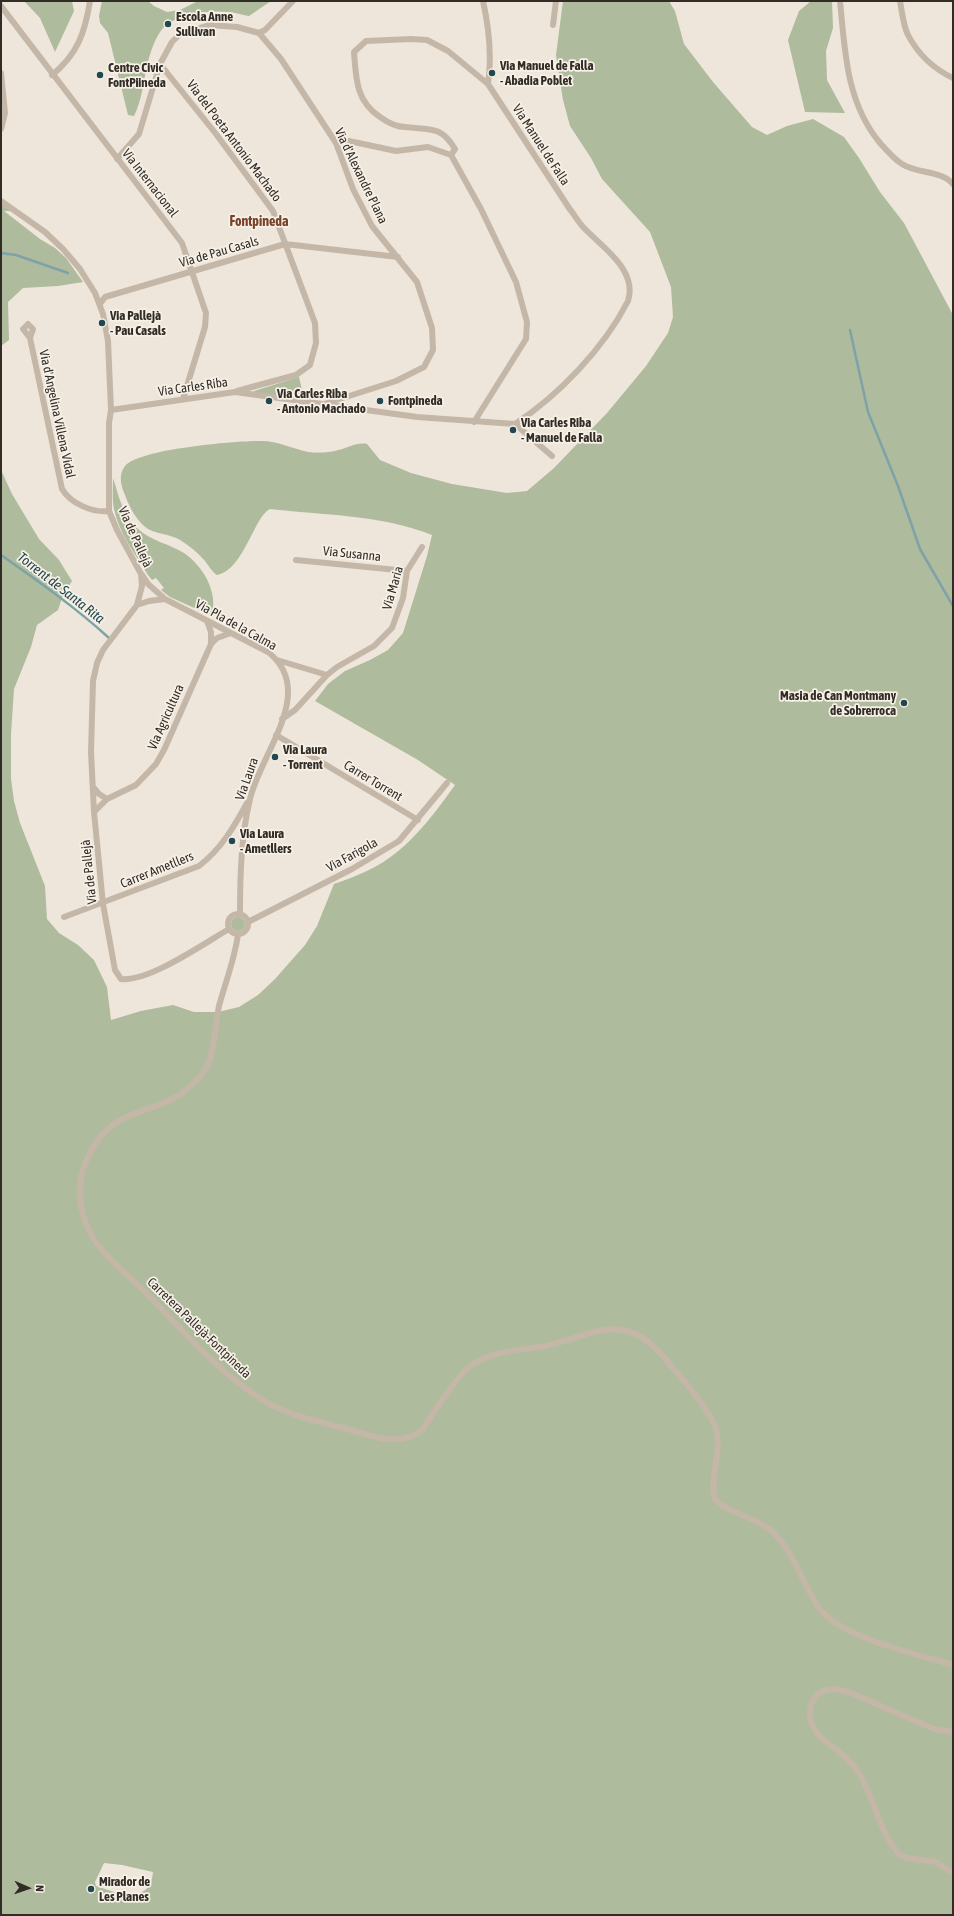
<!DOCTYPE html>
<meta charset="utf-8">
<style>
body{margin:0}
#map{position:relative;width:954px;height:1916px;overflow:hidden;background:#eee6da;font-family:"Asap Condensed",sans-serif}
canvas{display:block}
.frame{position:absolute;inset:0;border:2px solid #322c27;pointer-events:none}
.north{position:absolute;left:8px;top:1868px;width:40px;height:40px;-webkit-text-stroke:3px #f6f0e6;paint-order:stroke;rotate:92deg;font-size:11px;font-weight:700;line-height:16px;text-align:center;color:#322c27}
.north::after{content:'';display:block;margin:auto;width:14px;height:18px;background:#322c27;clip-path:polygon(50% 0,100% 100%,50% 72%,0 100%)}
</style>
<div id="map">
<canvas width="954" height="1916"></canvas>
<div class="frame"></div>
<div class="north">N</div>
</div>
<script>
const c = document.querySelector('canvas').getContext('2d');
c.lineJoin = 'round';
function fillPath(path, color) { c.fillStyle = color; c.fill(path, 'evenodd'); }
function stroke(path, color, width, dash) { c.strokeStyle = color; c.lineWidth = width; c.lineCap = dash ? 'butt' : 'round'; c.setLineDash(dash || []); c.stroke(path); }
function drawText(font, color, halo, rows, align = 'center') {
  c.font = font + ' "Asap Condensed",sans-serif'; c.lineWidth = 3.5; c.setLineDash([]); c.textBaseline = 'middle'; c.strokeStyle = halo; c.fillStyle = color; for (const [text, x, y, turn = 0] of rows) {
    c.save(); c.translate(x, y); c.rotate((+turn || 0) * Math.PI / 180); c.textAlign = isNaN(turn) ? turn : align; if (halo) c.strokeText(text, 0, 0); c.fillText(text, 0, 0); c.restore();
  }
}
fillPath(new Path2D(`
 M24,1H72L74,11L55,52L40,18Z
 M102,1H148L154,6L167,12L180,10L198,1H271L249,16C242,15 235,12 228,12C210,10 185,13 169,23C157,30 150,53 147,66C143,83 142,100 134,116L128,115L108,33L100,23L99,16Z
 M563,1H669L675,11L684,44L713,82L752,127L767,135L787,126L813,119L844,137L859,158L880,192L904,223L953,315V1915H1V470L12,494L39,539L59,560L72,581L63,595L58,610L37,625L31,647L14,689L11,734V779L14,801L20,823L45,886L47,919L59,933L78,945L94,960L107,987L111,1020L141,1011L173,1005L194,1012H218L239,1007L258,995L275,979L305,945L317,926L334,884C346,880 359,875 371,869C406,852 433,816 455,785L418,760L315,701L328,684L345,671L370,660L388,650L403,633L427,556L432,535C383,515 322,515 270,509C254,516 244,570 217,575C212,572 209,566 205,561C198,553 190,546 180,540C169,533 154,535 144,526C135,518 129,506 125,495C121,486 118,475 125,466C139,449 234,441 258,441C276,440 291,448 308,452C317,453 329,453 338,450C349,448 356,442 367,444L380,460L411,473L452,484L507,493L527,491L554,468L607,413L646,366L668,333L673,317L671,287L650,232L602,179L591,158L570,126L563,100L556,55ZM104,1863L122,1865L153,1872C150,1906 117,1893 96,1886L95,1882Z
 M811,1H832L833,28L826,51L827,80L845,113L805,112L788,40L799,11Z
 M1,204L11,211H4L40,239L55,248L66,258L83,282L58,286L23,288L8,302L9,340L1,346Z
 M299,377L304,399L255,393L254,391Z
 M113,478C119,496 123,517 138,529C151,541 170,544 184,553C204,567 218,592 212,616L170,597L161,590L164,588L156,578L152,580L148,575C135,554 119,533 114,509C112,499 113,488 113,478Z
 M231 924a7 7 0 1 1 14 0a7 7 0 1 1-14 0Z`), '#aebb9c');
stroke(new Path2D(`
 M1,253L16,255L68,273
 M850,330L868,412L898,486L920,549L953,606
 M1,555C38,581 75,607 109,638`), '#7da3a8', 2.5);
stroke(new Path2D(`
 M483,1C489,28 492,57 488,84
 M840,1C845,51 846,102 880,143C887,151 894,159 902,164C917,174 941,170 953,184
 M900,1C902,11 903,25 908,35C918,54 934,69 953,78
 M1,6L182,243L206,313L205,327L183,399
 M553,25L556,1
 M259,33L281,59L336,143L353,189L372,226L417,282L432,328L433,350L424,367L396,381L324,404
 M160,64L216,134L273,211L315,323L316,343L310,365L296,375L237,391
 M1,73L5,113L1,129
 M52,75C78,54 85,32 90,1
 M336,143L349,141L396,151L428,147L451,155L481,209L516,282L527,322L526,339L474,422
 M451,155L455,149C441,125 429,130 405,127C396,127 387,122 380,117C356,101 356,79 354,52L366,41L411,39L427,40L448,51L488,84L569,208C574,214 578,222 584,228C602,247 638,270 628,301C604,348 559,395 515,424
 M117,159L139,134L160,64L172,42L179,35L209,25L237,27L259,33L265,30L293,1
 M1,201L45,232L63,249L80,269L95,293L103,314L108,341L111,410L109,423V511L117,530L141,574L142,586L137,605L103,650L97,663L93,681L91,752L94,812L103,904L115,970L121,979C149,982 203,944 229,929
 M100,304L105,297L285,244L398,257
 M30,338L23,329L28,324L33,329L30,338L62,489C71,504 93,513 109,511
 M111,410L235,392L417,417L515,424L552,456
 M296,560L407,571
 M142,575L148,584L165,599L268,652C318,691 260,754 250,799C241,836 240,876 240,914
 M137,605L149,601L165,599
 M211,644L217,638L231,633
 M277,660L327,675
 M282,719L295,710L327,675L337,667L374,646L392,628L403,598L407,571L422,547
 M276,735L418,820
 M93,787L99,794L107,799
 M94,812L107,799L136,785L156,764L164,750L211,644V632L207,621
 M228 924a10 10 0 1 1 20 0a10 10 0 1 1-20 0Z
 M64,917L199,866C221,849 234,827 247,803
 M248,922L352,869L399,841L447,783
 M238,934C235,959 225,983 219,1006C214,1028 216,1056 202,1074C194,1084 184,1093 172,1099C138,1116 114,1112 92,1149C87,1159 82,1168 81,1178C77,1198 83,1221 93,1238C103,1255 128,1275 142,1289C181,1328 218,1373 266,1402C292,1417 322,1422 351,1430C375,1437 400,1447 422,1430C433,1414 455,1378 469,1367C489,1351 521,1350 545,1346C569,1342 591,1329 615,1329C623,1330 633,1333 640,1336C657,1345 708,1408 715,1426C724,1448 707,1487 716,1500C725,1512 757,1518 772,1531C794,1551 802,1584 819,1608C841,1638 917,1654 953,1665
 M953,1732L934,1729L851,1693C839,1689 827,1686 816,1696C812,1701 810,1707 810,1713C810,1738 835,1745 849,1761C853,1764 856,1769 859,1773C874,1798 879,1830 898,1853L906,1858L936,1862L953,1873`), '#c5b7a8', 6);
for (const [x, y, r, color] of [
 [168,24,4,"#22484f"],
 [492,73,4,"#22484f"],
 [100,75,4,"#22484f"],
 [102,323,4,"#22484f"],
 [269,401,4,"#22484f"],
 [380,401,4,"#22484f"],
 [513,430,4,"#22484f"],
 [904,703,4,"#22484f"],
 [275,757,4,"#22484f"],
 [232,841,4,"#22484f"],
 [91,1889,4,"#22484f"]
]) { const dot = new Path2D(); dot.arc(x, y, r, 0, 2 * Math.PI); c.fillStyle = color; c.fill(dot); stroke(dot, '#f6f0e6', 1.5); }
drawText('bold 13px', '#322c27', '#f6f0e6', [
 ["Escola Anne",176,17],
 ["Sullivan",176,32],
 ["Via Manuel de Falla",500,66],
 ["- Abadia Poblet",500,81],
 ["Centre Civic",108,68],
 ["FontPiineda",108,83],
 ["Via Pallejà",110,316],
 ["- Pau Casals",110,331],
 ["Via Carles Riba",277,394],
 ["- Antonio Machado",277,409],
 ["Fontpineda",388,401],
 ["Via Carles Riba",521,423],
 ["- Manuel de Falla",521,438],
 ["Masia de Can Montmany",896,696,"right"],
 ["de Sobrerroca",896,711,"right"],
 ["Via Laura",283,750],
 ["- Torrent",283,765],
 ["Via Laura",240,834],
 ["- Ametllers",240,849],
 ["Mirador de",99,1882],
 ["Les Planes",99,1897]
], 'left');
drawText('13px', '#322c27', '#f6f0e6', [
 ["Via del Poeta Antonio Machado",234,141,53],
 ["Via Manuel de Falla",541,145,57],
 ["Via d'Alexandre Plana",361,176,64],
 ["Via Internacional",150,183,52],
 ["Via de Pau Casals",219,252,-16],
 ["Via Carles Riba",193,387,-8],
 ["Via d'Angelina Villena Vidal",57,414,78],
 ["Via de Pallejà",135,537,66],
 ["Via Susanna",352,554,6],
 ["Via Maria",393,588,-74],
 ["Via Pla de la Calma",236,625,29],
 ["Via Agricultura",166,717,-66],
 ["Via Laura",247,779,-70],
 ["Carrer Torrent",373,781,31],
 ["Via Farigola",352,855,-29],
 ["Carrer Ametllers",157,870,-22],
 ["Via de Pallejà",89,872,-96],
 ["Carretera Pallejà-Fontpineda",199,1328,44]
]);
drawText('bold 14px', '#78422a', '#f6f0e6', [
 ["Fontpineda",259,222]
]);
drawText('italic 14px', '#22484f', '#f6f0e6', [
 ["Torrent de Santa Rita",61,588,38]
]);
</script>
